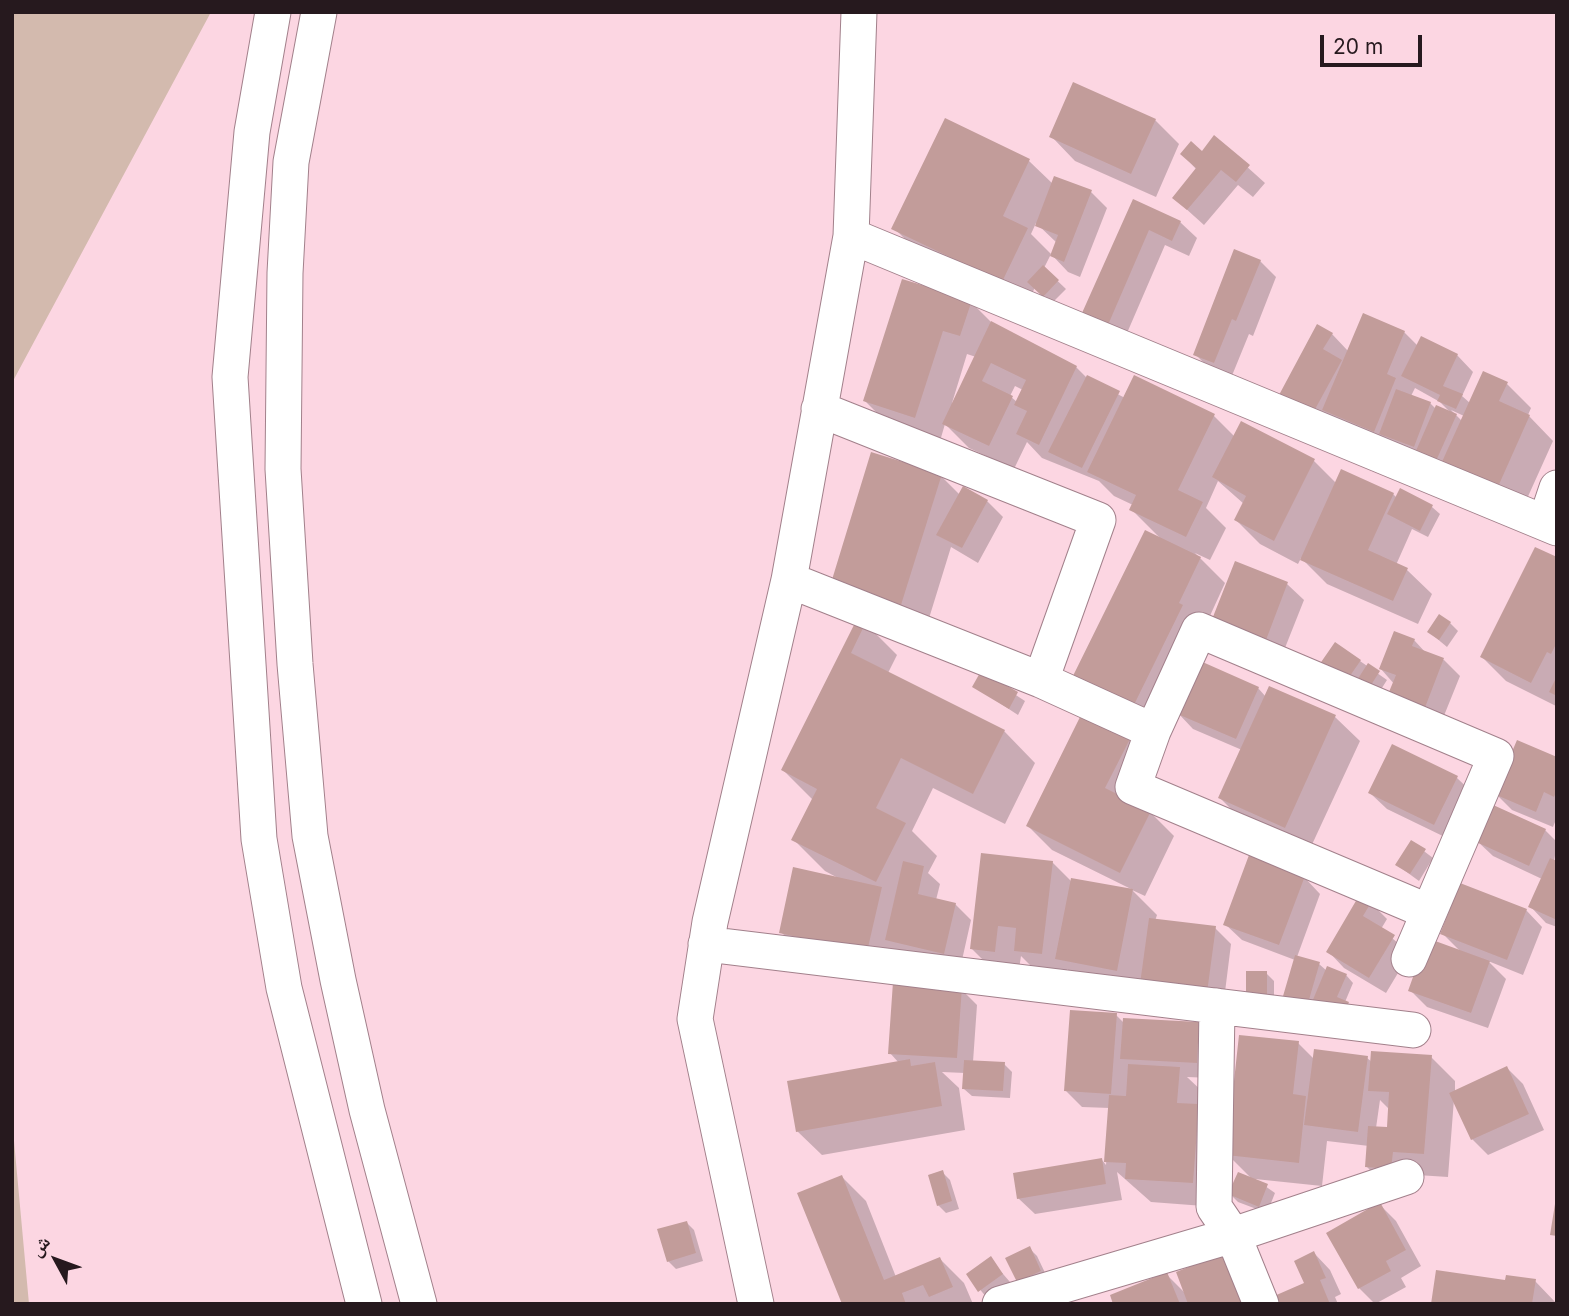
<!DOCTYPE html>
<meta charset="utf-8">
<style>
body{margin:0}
#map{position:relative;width:1569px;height:1316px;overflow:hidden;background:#fcd6e2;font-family:Inter,"Noto Naskh Arabic",sans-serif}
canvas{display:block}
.frame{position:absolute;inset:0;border:14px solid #26191e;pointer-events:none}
.north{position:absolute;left:21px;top:1225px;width:70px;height:70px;-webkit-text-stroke:5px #fcd6e2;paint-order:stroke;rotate:311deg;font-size:19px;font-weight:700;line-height:28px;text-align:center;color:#26191e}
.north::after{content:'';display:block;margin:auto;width:24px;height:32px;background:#26191e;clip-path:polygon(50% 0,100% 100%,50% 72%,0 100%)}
.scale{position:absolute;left:1320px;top:35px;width:102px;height:32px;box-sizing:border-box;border:4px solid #26191e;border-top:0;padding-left:9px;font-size:21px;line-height:24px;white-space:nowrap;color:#26191e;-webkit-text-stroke:5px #fcd6e2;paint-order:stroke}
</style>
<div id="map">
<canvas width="1569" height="1316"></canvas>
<div class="frame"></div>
<div class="north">ش</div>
<div class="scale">20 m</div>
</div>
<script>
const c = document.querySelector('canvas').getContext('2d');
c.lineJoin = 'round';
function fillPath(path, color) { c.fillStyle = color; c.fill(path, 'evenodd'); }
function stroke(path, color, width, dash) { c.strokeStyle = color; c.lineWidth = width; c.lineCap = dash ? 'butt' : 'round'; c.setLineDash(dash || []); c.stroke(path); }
fillPath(new Path2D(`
 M12,12H211L13,381L12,396Z
 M12,1119L29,1304H12Z`), '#d3baae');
fillPath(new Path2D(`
 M1155,120L1179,144L1156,197L1075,161L1051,136Z
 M945,121L1029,161L1053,184L1091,192L1107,208L1080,277L1068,272L1051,254L1044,268L1066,289L1052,303L1035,287L1027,305L918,252L894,228ZM1036,223L1057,243L1052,255L1031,234Z
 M1215,138L1265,183L1253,197L1238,185L1204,225L1174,198L1197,170L1182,154L1202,153Z
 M1134,201L1180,222L1197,238L1189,256L1165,245L1124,340L1100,329Z
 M1260,261L1276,277L1253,336L1249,334L1231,378L1211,370L1195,354Z
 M971,302L993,324L1076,367L1087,378L1125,398L1214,416L1235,437L1314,461L1337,484L1393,494L1397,498L1401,491L1432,507L1440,514L1428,537L1412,529L1396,565L1407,570L1432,594L1418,624L1327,584L1301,558L1298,564L1260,544L1236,520L1244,504L1218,481L1206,508L1226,528L1210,560L1195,553L1225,583L1155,736L1096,708L1161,539L1131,509L1133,505L1114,496L1099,481L1042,458L1027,442L1014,469L969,448L945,424L940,441L889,425L865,401ZM967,354L976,357L954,404L952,403ZM1015,386L1023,390L1017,402L1010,396Z
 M1404,332L1418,346L1457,355L1473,372L1462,396L1470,403L1507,384L1531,408L1528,415L1553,441L1521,512L1282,394L1332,334L1348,351ZM1415,388L1440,402L1451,413L1436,409L1430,403L1411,396ZM1451,410L1464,416L1462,421Z
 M941,476L960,495L987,501L1003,517L978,563L951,547L926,628L833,583Z
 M1557,559V704L1556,706L1506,681L1482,657Z
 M1287,584L1304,600L1279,663L1228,643Z
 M865,623L897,655L888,673L1004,731L1035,763L1005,824L933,788L912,831L937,856L928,873L940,884L936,900L955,904L971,920L960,969L805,956L781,932L838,878L825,871L793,839L813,800L783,770Z
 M1450,623L1458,631L1447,647L1429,632Z
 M1414,640L1426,653L1444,660L1460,676L1437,733L1381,669Z
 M1360,661L1387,680L1373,702L1319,668Z
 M982,673L1025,701L1018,715L975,687Z
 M1258,688L1266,697L1270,688L1335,717L1360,741L1309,851L1244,822L1220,798L1242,750L1193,729L1177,712Z
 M1130,738L1154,762L1150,812L1174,836L1145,896L1132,890L1157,915L1155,921L1215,928L1231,944L1223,1008L1081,983L1067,969L1066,978L1040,975L1021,956L1018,976L996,973L972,949L1052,862L1072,882L1131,889L1052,850L1028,826Z
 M1393,747L1457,778L1474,794L1451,840L1387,809L1370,793Z
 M1557,759V817L1553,827L1512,810L1496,794Z
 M1545,830L1557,842L1554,862L1557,863V927L1546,923L1530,906L1542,879L1493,856L1476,840Z
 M1412,842L1433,858L1419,881L1397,865Z
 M1304,877L1320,894L1297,957L1319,964L1327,971L1346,975L1353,983L1345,1002L1356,1012L1314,1016L1295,960L1242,940L1225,924Z
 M1370,902L1387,919L1381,929L1410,953L1386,993L1344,968L1328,951Z
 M1526,910L1542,927L1523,975L1488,961L1506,979L1488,1028L1427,1007L1410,990L1461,952L1442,933Z
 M1266,973L1274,981V1004H1255Z
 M961,989L977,1005L973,1062L1004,1064L1012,1072L1010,1098L972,1096L964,1089L965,1073L942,1072L959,1088L965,1130L822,1155L797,1131L899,1063L890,1053Z
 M1116,1015L1124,1023L1198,1024L1214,1040L1212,1078L1187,1077L1204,1093L1217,1207L1151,1202L1117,1172L1122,1200L1035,1214L1018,1198L1102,1160L1106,1165L1110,1108L1082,1107L1066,1091Z
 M1298,1043L1315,1060L1367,1058L1372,1062L1431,1057L1455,1081V1092L1507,1068L1523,1084L1544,1130L1488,1155L1472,1139L1454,1099L1448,1177L1417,1175L1415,1193L1391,1191L1367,1167L1369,1146L1327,1141L1322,1186L1255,1179L1275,1193L1267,1213L1238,1202L1230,1194L1253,1180L1228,1155ZM1380,1100L1390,1110L1388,1129L1376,1128Z
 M942,1172L950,1180L959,1209L946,1213L938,1205Z
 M842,1177L866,1201L896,1277L940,1259L964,1283L973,1304H844Z
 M1380,1205L1396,1221L1421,1266L1401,1278L1406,1287L1375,1304L1359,1288Z
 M686,1222L694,1230L703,1261L676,1269L668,1261Z
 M1029,1248L1037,1256L1048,1279L1018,1281Z
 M1314,1253L1330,1270L1341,1294L1335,1297L1338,1304H1115L1166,1274L1186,1294L1268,1301L1306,1284Z
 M990,1259L1010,1282L987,1298L968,1275Z
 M1535,1281L1557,1304H1432L1507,1282Z`), '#0003');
fillPath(new Path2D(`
 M1073,82L1156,119L1131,174L1049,137Z
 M945,118L1030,159L1003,216L1028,228L1002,282L891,229Z
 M1214,135L1250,165L1236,182L1221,170L1187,210L1172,198L1196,168L1180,154L1191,141L1202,151Z
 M1054,176L1092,190L1064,262L1050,256L1058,235L1035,226Z
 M1133,199L1181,221L1172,241L1149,230L1108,325L1082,313Z
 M1234,249L1261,260L1236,321L1232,319L1214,363L1193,355Z
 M1043,265L1059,280L1043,297L1027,282Z
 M902,279L972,300L960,336L943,331L915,418L863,401Z
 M1363,313L1405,331L1387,374L1396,378L1374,432L1322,410Z
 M991,321L1077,366L1039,445L1016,434L1027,411L1014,405L1026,380L991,363L982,381L1013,396L989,446L942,424Z
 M1317,324L1333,333L1323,349L1342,360L1313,413L1279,395Z
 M1421,336L1458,354L1443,386L1463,394L1456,409L1437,401L1440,395L1401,376Z
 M1483,371L1508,382L1499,401L1530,415L1497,489L1441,464Z
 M1087,375L1120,391L1082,468L1048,452Z
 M1134,375L1215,414L1178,490L1203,502L1186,537L1129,510L1136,495L1087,472Z
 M1396,389L1431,402L1414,447L1379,434Z
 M1436,405L1457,414L1436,461L1415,453Z
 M1241,421L1315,459L1274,541L1234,520L1246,496L1212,477Z
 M871,452L942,474L901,605L831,583Z
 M1341,469L1394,493L1368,550L1408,568L1393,601L1300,560Z
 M963,486L988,500L962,548L936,535Z
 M1400,488L1433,505L1420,531L1387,514Z
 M1145,530L1201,557L1179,603L1183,605L1130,713L1069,684Z
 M1535,547L1557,557V642L1551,654L1547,652L1531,683L1480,657Z
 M1235,561L1288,582L1263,648L1209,627Z
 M1439,614L1451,622L1439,640L1427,632Z
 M858,617L866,622L851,653L1005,730L973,794L901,758L876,808L906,823L876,882L791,840L817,789L781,770Z
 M1394,631L1415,639L1412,646L1444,658L1421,718L1384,704L1396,675L1379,669Z
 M1335,642L1361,660L1343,686L1317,668Z
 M1198,660L1259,687L1236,739L1175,713Z
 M1368,663L1380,671L1364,696L1352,688Z
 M981,671L1018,692L1009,709L972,687Z
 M1557,676V696L1549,692Z
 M1269,686L1336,715L1285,828L1218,798Z
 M1082,713L1131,737L1105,788L1151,811L1120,873L1026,826Z
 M1517,740L1557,757V790L1554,797L1544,792L1536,812L1494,794Z
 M1392,744L1458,776L1434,825L1368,793Z
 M1491,804L1546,829L1529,866L1474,841Z
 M1411,840L1426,849L1410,874L1395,865Z
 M981,853L1053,861L1042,954L1014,951L1016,928L998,926L995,952L970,949Z
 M1249,855L1305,876L1279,945L1223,925Z
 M1550,858L1557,861V920L1528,907Z
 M903,861L924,866L918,894L956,903L944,954L885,940Z
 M793,867L882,887L867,952L779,933Z
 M1071,878L1133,889L1117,971L1055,959Z
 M1460,883L1527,909L1507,960L1440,934Z
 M1360,894L1372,901L1363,916L1395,935L1369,978L1326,952Z
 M1149,918L1216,926L1207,993L1140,984Z
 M1427,938L1490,961L1471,1013L1408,991Z
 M1295,955L1320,962L1306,1010L1281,1003Z
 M1327,966L1347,974L1337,997L1349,1002L1344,1015L1312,1002Z
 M1246,971H1267V997H1246Z
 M893,982L962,987L957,1058L888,1054Z
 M1070,1010L1117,1013L1111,1094L1064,1091Z
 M1123,1018L1199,1022L1197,1063L1120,1059Z
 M1239,1035L1299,1041L1293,1094L1306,1096L1299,1163L1226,1155Z
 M1314,1049L1368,1056L1358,1132L1304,1125Z
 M1371,1051L1432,1055L1424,1154L1393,1152L1391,1169L1365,1167L1368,1126L1387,1127L1389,1092L1368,1091Z
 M910,1059L911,1066L935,1062L942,1106L796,1132L787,1081Z
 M964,1060L1005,1062L1003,1091L962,1089Z
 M1128,1064L1180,1067L1177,1103L1199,1104L1193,1183L1125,1179L1126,1163L1104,1162L1109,1095L1126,1096Z
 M1507,1066L1529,1114L1471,1140L1449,1093Z
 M1102,1158L1106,1184L1017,1199L1013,1173Z
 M943,1170L952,1201L937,1206L928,1175Z
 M1238,1172L1268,1184L1259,1207L1228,1194Z
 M842,1175L884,1280L940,1257L953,1287L929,1297L923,1285L902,1293L906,1304H842L797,1193Z
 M1380,1202L1406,1250L1386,1261L1391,1271L1358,1289L1326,1233Z
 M1555,1204H1557V1236L1550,1235Z
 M687,1221L696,1253L667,1262L657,1229Z
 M1030,1246L1041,1271L1017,1282L1005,1258Z
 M1234,1249L1255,1304H1188L1176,1272Z
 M1314,1251L1326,1278L1320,1280L1330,1304H1267L1265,1300L1304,1283L1294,1261Z
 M991,1256L1003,1274L978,1292L966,1274Z
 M1436,1270L1505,1280L1506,1275L1536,1279L1532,1304H1431Z
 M1167,1272L1180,1304H1113L1110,1295Z`), '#c29c9a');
const minor = new Path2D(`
 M273,12L252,132L230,377L259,839L284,988L364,1304
 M319,12L291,162L285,273L283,469L295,664L310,836L338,980L367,1110L419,1304
 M851,236L1557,528
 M1551,506L1557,488
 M789,580L1041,680L1098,520L819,409
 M1041,680L1153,731
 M706,944L1413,1030
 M1409,959L1496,756L1199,630L1153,731L1133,787L1429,912
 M1217,1006L1214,1207L1233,1235L1261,1304
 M756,1304L695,1019L710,922L789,580L851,236L859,12
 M1000,1304L1233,1235L1406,1177`);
stroke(minor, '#a2808b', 37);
stroke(minor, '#fff', 35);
</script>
